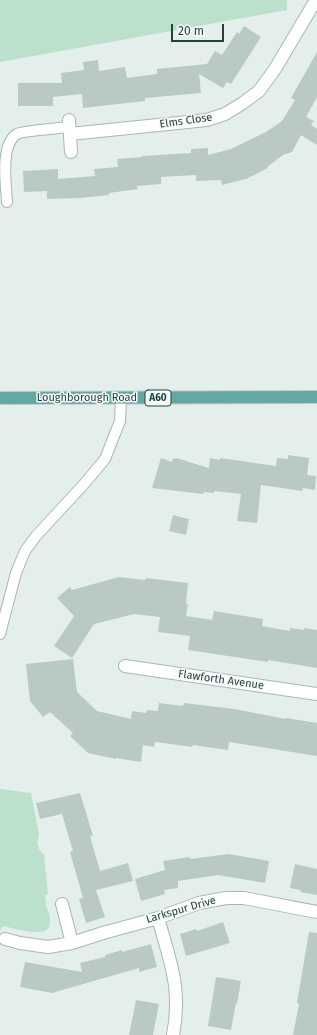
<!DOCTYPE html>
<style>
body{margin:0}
#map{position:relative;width:317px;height:1035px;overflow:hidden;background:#e4efec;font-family:"Fira Sans",sans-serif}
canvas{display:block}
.scale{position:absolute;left:171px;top:24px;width:53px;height:18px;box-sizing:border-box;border:2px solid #21423f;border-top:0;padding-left:5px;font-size:12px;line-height:14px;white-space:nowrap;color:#21423f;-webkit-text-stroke:3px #f5faf9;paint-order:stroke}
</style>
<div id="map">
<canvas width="317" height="1035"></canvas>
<div class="scale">20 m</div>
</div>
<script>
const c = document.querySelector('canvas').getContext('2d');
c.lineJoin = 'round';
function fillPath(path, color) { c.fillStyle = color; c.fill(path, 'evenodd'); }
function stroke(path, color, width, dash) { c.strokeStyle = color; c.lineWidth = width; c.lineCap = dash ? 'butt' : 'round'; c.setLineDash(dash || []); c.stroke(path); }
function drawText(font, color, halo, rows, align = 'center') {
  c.font = font + ' "Fira Sans",sans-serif'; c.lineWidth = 3; c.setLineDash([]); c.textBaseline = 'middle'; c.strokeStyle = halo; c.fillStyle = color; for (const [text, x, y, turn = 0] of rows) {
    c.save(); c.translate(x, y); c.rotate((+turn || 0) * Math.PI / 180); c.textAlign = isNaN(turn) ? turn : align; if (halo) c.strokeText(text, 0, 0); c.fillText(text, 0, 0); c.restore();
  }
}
fillPath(new Path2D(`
 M0,0H287V10L0,62Z
 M0,789L31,793L39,835L37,843L40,851L44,855L48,895H45L46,902H49L45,903C47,909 51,916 50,922C50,941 14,928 3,926L0,931Z`), '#bbe1cc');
fillPath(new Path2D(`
 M244,26L261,37L231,84L227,82L223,88L199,74L201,93L145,98V101L83,108L82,94L53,97V106H18V83H62L61,73L84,70L83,62L98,60L99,71L125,67L127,78L157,74V69L207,64L215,51L222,55L237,32L239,34Z
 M317,52V97L306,117L314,121L311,125L317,129V145L301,135L292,152L283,155L267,167L268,168L246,179L222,185L221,180L196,181V175L161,177V184L137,186L138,189L109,193V195L80,198L47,199V191L24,192L23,171L58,169V179L95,176L94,169L118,167L117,159L142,157V156L191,153V149L208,148V155L231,149L266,132L282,121L295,100L291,98Z
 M288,455L309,458L307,475L316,476L315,490L303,488L302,491L261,485L257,523L237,521L241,494L214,491V493L204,492L203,494L152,488L161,458L172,462L173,458L176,459V458L209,468L210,458L220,460V458L276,466L277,458L288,459Z
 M173,515L189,519L186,535L169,531Z
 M119,577L145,580L146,578L188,583L186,604H188L186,616L212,620L214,611L263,619L262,626L290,631V628L304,630V628L317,630V668L268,660V662L188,650L190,636L158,632L160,617L134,614L94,624L72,658L54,646L74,616L57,598L70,587L72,590Z
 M73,659L77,692L97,711L131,719L132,711L146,713L147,710L158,711L159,703L183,706L184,703L234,709L286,719V718L317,723V756L229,742L228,750L193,745L192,747L155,742L154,747L143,745L141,762L116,758V759L88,753L70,736L73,733L50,712L43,717L30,701L26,664Z
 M80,793L93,836H90L100,871L128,863L133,881L96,890L105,917L86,923L79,899L83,898L70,852L73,851L62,814L40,819L36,803Z
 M229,854L269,861L265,883L218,875L178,881V888L164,890L165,894L141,901L135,879L165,870L163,861L189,857L190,859Z
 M295,864L317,869V895L300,892L301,890L290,888Z
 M223,922L230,943L186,956L180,934L196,929L197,931Z
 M309,932L317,933V1035H293L299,1004L297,1003Z
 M151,944L157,967L139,972V968L52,993L20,987L25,962L82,972L80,963L105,957V955L122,950V952Z
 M216,977L241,981L237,1004L236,1003L231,1030L208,1026Z
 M136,1000L159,1004L153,1035H129Z`), '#b9cac5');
const service = new Path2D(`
 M7,202C6,184 0,144 17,134C22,131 61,128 70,127
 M0,634L16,573L25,551L36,536L85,483L105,459L120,421L121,398`);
const minor = new Path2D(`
 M69,120L71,152
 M70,134L207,120L225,114L243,103L259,91L275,69L316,0
 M125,666L317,694
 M62,904L72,943
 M158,918C170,961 182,989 173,1035
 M5,939L20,943L48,947L72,943L103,933L158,918L199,903L226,898H244L317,912`);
const primary = new Path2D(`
 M0,398L317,397`);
stroke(service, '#a6b8b5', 12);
stroke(minor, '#a6b8b5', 14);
stroke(primary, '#c1cac9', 14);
stroke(service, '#fff', 10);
stroke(minor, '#fff', 12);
stroke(primary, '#65a8a3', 12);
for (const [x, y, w] of [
 [158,398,26]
]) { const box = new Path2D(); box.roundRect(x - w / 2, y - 8, w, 16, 3); c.fillStyle = '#f5faf9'; c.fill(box); stroke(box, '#21423f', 1); }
drawText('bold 10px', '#21423f', null, [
 ["A60",158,398]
]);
drawText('11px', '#21423f', '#f5faf9', [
 ["Elms Close",186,121,-8],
 ["Loughborough Road",87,398],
 ["Flawforth Avenue",221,680,8],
 ["Larkspur Drive",181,910,-16]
]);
</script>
